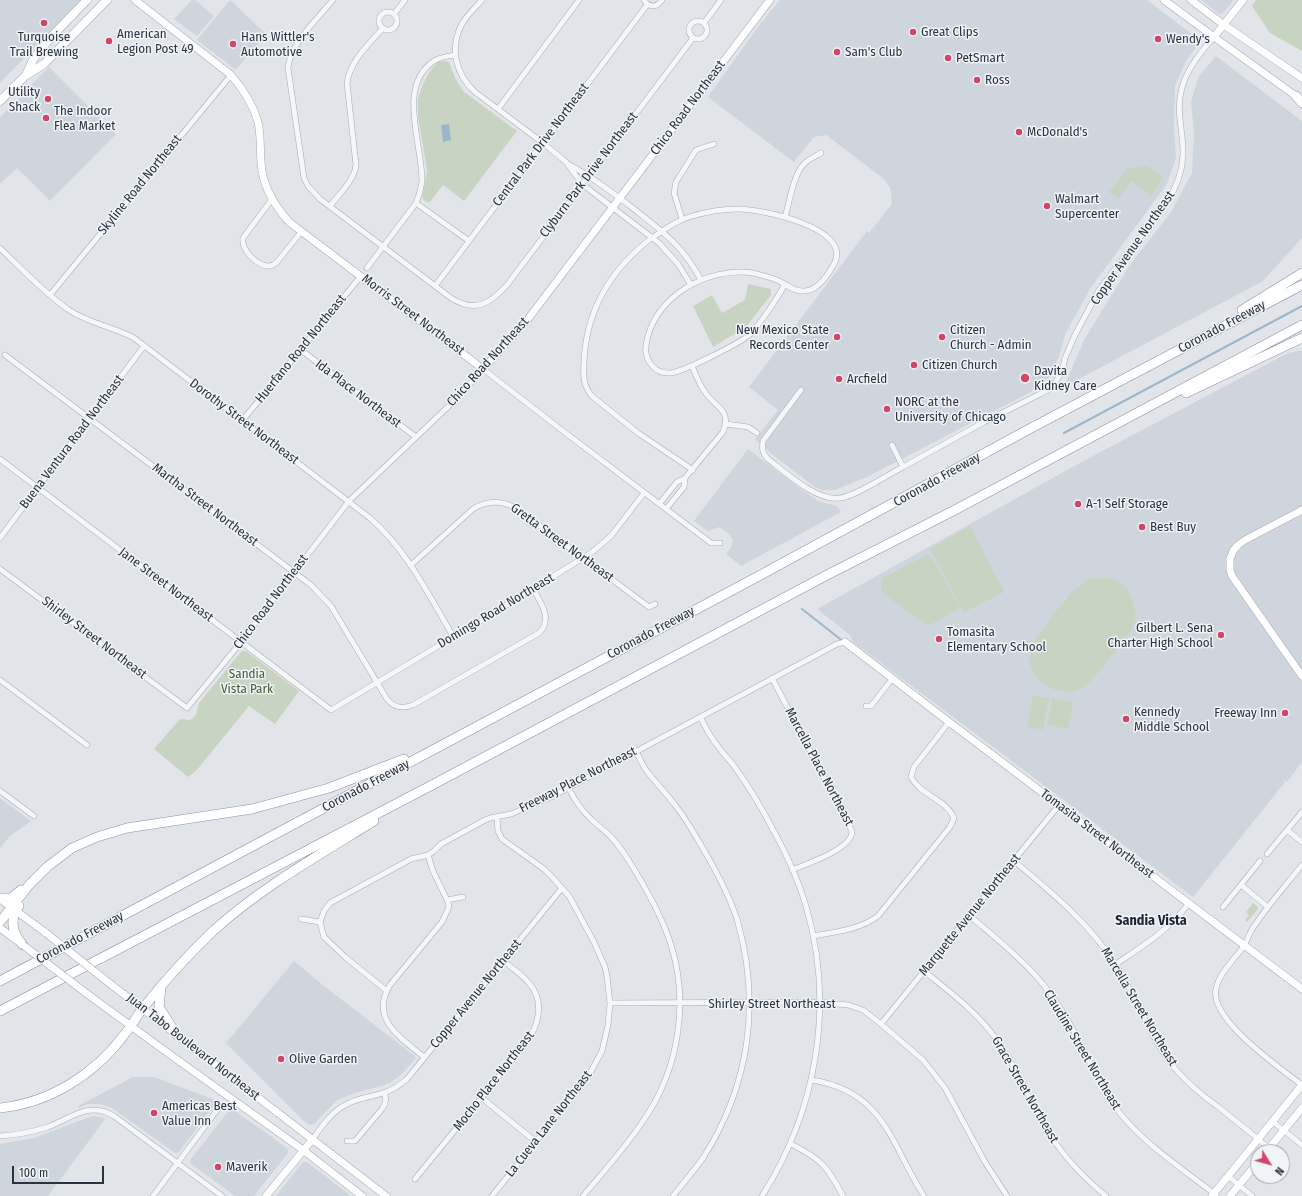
<!DOCTYPE html>
<style>
body{margin:0}
#map{position:relative;width:1302px;height:1196px;overflow:hidden;background:#e1e5ea;font-family:"Fira Sans Condensed",sans-serif}
canvas{display:block}
.north{position:absolute;left:1250px;top:1144px;width:40px;height:40px;box-sizing:border-box;background:#f1f4f7;border:1px solid #a1a7af;border-radius:50%;rotate:127deg;font-size:11px;font-weight:700;line-height:16px;text-align:center;color:#293442}
.north::after{content:'';display:block;margin:auto;width:14px;height:18px;background:#d04666;clip-path:polygon(50% 0,100% 100%,50% 72%,0 100%)}
.scale{position:absolute;left:12px;top:1166px;width:92px;height:18px;box-sizing:border-box;border:2px solid #293442;border-top:0;padding-left:5px;font-size:12px;line-height:14px;white-space:nowrap;color:#293442;-webkit-text-stroke:3px #f1f4f7;paint-order:stroke}
</style>
<div id="map">
<canvas width="1302" height="1196"></canvas>
<div class="north">N</div>
<div class="scale">100 m</div>
</div>
<script>
const c = document.querySelector('canvas').getContext('2d');
c.lineJoin = 'round';
function fillPath(path, color) { c.fillStyle = color; c.fill(path, 'evenodd'); }
function stroke(path, color, width, dash) { c.strokeStyle = color; c.lineWidth = width; c.lineCap = dash ? 'butt' : 'round'; c.setLineDash(dash || []); c.stroke(path); }
function drawText(font, color, halo, rows, align = 'center') {
  c.font = font + ' "Fira Sans Condensed",sans-serif'; c.lineWidth = 3; c.setLineDash([]); c.textBaseline = 'middle'; c.strokeStyle = halo; c.fillStyle = color; for (const [text, x, y, turn = 0] of rows) {
    c.save(); c.translate(x, y); c.rotate((+turn || 0) * Math.PI / 180); c.textAlign = isNaN(turn) ? turn : align; if (halo) c.strokeText(text, 0, 0); c.fillText(text, 0, 0); c.restore();
  }
}
fillPath(new Path2D(`
 M0,0H81L0,83Z
 M192,0H195L214,16L197,36L174,19Z
 M230,0L266,34L236,70L197,40Z
 M780,0H1147L1201,41L1186,61L1175,86L1174,126L1176,158L1167,184L1090,289L1065,335L1060,354L1050,377L1029,393L867,477L835,490H822L815,487L773,455L755,439L778,410L749,387L867,231L869,233L892,204L891,193L890,188L885,180L880,176L826,135L814,137L794,162L708,97L760,24Z
 M1201,0H1234L1222,14H1219Z
 M1216,56L1302,121V238L1263,281L1064,387L1084,340L1130,265L1171,212L1192,173L1194,134L1191,101L1199,76Z
 M49,67L116,134L50,201L17,168L0,184V117Z
 M1302,350V762L1287,782L1281,778L1285,782L1193,897L853,642L850,635L817,609L1076,465L1288,353Z
 M748,449L808,494L818,501L837,506L841,512L741,566L726,554L730,549L732,544L733,540L730,535L720,527L708,531L694,521Z
 M0,798L31,821L10,836L0,848Z
 M294,961L324,986L415,1056V1059L402,1074L391,1082L382,1086L358,1092L337,1100L314,1124L310,1125L306,1123L226,1043Z
 M133,1077H154L215,1100V1104L179,1152L175,1153L112,1108L100,1104H88L78,1108V1106Z
 M231,1108L287,1148L288,1150V1153L254,1196H235L190,1163V1160Z
 M94,1116L103,1118L105,1119L48,1196H0V1144L34,1138L87,1118Z
 M303,1162H307L351,1196H276Z`), '#cfd5dc');
fillPath(new Path2D(`
 M1256,0H1302V51L1270,33L1252,6Z
 M444,61L449,62L455,78L463,91L517,131L464,201L443,185L429,203L427,201L426,202L422,198L427,171L418,116V99L423,84L430,71L438,62Z
 M1147,166L1163,178L1151,196L1131,181L1118,199L1109,192L1127,169Z
 M748,284L771,289V295L746,327L713,347L693,306L712,295L722,313L745,300Z
 M970,526L1004,592L964,612L930,549Z
 M927,555L932,558L961,608L928,626L881,592L882,578Z
 M1092,578C1097,578 1103,578 1108,578C1127,582 1140,604 1134,623C1130,636 1117,649 1108,660C1099,671 1089,688 1073,691C1060,694 1046,687 1037,678C1028,668 1028,653 1034,641C1048,622 1071,587 1092,578Z
 M243,651H246L299,691L275,724L249,706L196,771L188,777L154,749L180,719L190,720L196,715L199,703L241,652Z
 M1033,695L1049,698L1043,730L1027,727Z
 M1052,698L1073,702L1068,729L1047,725Z
 M1253,903L1258,907V909L1247,922L1245,920L1249,915L1246,912Z`), '#c8d4c2');
fillPath(new Path2D(`
 M449,124L451,140L443,142L441,125Z`), '#9cb6ca');
stroke(new Path2D(`
 M1064,433L1302,306
 M802,609L844,642`), '#9cb6ca', 2);
const street = new Path2D(`
 M333,0C318,18 290,44 288,68L304,178L308,186L320,199L451,298C475,313 490,304 507,285L693,38
 M482,0C475,8 467,15 462,24C449,48 456,75 475,92L543,143L566,162L582,184L659,243L678,264L691,285
 M644,0C649,8 657,8 662,0
 M379 21a9 9 0 1 1 18 0a9 9 0 1 1-18 0Z
 M394,14L405,0
 M689 30a9 9 0 1 1 18 0a9 9 0 1 1-18 0Z
 M704,23L721,0
 M498,109L579,0
 M568,164C592,177 613,193 634,209C663,232 683,246 701,280
 M272,199L243,238C241,250 257,266 269,266C272,266 275,264 277,262L301,232
 M416,203L469,241
 M330,206C339,194 354,181 356,165L347,83C350,61 369,44 383,28
 M785,217C790,201 793,174 805,163C809,159 816,156 821,153
 M682,219L674,193L676,182L696,150L714,144
 M0,248C21,268 44,293 69,310C88,323 114,327 134,338L370,518C407,550 428,594 453,636
 M367,268L416,203C419,196 421,189 422,182C423,145 396,86 434,61C440,57 448,56 455,55
 M435,286L647,5
 M50,295L231,75
 M301,350L416,437
 M5,355L311,585L331,606L387,699C394,708 402,709 413,705L539,633C553,619 541,603 533,589
 M801,390L763,441C762,449 762,452 768,459C785,472 817,502 840,498C856,496 887,475 903,467
 M242,421L361,276
 M726,424L748,427L757,433
 M892,445L903,467L984,422L1042,393L1049,389L1054,384L1062,372L1065,358L1075,335L1099,290L1167,202C1176,188 1182,173 1183,156C1184,135 1176,113 1181,92C1185,71 1200,53 1214,37
 M0,459L331,710L497,611L591,553L611,536L644,493
 M693,470L638,433L593,397C583,387 583,375 584,362C586,311 610,271 649,240C662,231 674,222 689,217C705,212 722,209 738,209C761,209 854,228 834,264C828,275 817,291 804,291C794,292 786,284 777,280C770,277 761,275 753,273C708,266 652,297 646,346C644,360 655,374 670,373C681,373 740,343 749,335C761,323 777,299 785,284
 M659,504L677,482L685,478
 M666,509L684,487L685,478L723,432C732,409 715,408 705,392C699,384 696,375 692,366
 M0,538L144,346
 M411,565L473,509C487,500 501,500 516,508L649,607L655,604
 M0,569L187,708L241,642L349,501L453,402L483,369L563,431L711,543H720
 M772,678L852,831C853,849 806,864 792,870
 M0,680L87,745
 M866,706H871L892,679
 M700,717C705,726 710,737 717,745C722,753 729,759 734,766C748,785 760,805 771,826C785,851 798,879 806,906C835,1005 817,1110 762,1196
 M636,751C639,757 642,764 646,770C655,782 666,793 675,805C684,816 691,828 698,840C713,865 728,892 737,919C761,1002 750,1085 703,1158C694,1171 683,1183 673,1196
 M568,787C574,799 581,810 591,819C598,826 607,832 613,839C621,848 628,859 634,869C648,892 663,919 671,945C689,1002 679,1068 645,1118C627,1146 604,1171 583,1196
 M0,791L34,816
 M1287,830L1302,842
 M1267,854L1302,812
 M1014,861C1051,892 1089,923 1116,965C1138,999 1151,1041 1178,1072C1190,1085 1203,1096 1217,1106C1235,1120 1252,1134 1269,1148
 M1302,865C1286,885 1269,904 1255,925C1250,931 1248,939 1244,946C1234,960 1219,973 1216,989C1209,1019 1280,1068 1302,1085
 M1241,885L1268,907
 M447,900L463,897
 M1223,907L1260,861
 M970,916C992,935 1015,953 1035,975C1047,988 1058,1004 1067,1019C1085,1050 1098,1083 1119,1112C1144,1144 1184,1170 1216,1195
 M301,919L320,922
 M813,936C835,932 859,930 878,916L950,827L954,818C946,799 920,795 911,777L914,767L949,722
 M1116,964C1144,945 1168,931 1189,903
 M924,971C950,992 977,1012 997,1040C1018,1069 1030,1103 1049,1133C1064,1157 1084,1178 1106,1196
 M387,991L345,957L324,937L320,922L324,911L330,903L411,859L428,855L434,851L441,844L485,820L490,818L511,814L551,797L837,644L845,642
 M610,1003L819,1002L848,1005L863,1010L881,1024L923,1060L945,1088L985,1162L1007,1196
 M881,1024L1059,805
 M424,1057C401,1038 369,1019 390,985L442,922L449,907L448,902L433,871L428,855
 M812,1080C885,1092 890,1143 924,1196
 M482,1098L536,1142
 M1272,1121L1302,1145
 M0,1136C17,1135 32,1132 48,1127C72,1118 88,1101 114,1116L222,1196
 M312,1140C322,1126 331,1112 347,1104C360,1097 373,1097 386,1092C394,1089 401,1084 407,1079L562,888
 M347,1141H355L382,1109C386,1103 386,1100 385,1093
 M791,1144C821,1159 827,1166 843,1196
 M1228,1176L1252,1196
 M415,1179L526,1043C539,1025 545,1001 529,983C522,974 511,968 503,960
 M153,1196L220,1106
 M492,1196L588,1077L602,1051L608,1025L610,1003L607,976L605,967L594,942L569,896L553,878L544,869L502,839L498,831L497,817`);
const secondary = new Path2D(`
 M135,0L231,75C243,89 253,104 258,122C261,135 260,149 261,162C262,185 274,205 289,222L483,369L528,319L770,0
 M1164,0L1214,37L1300,99
 M1191,0L1224,25L1302,78
 M1214,37L1243,0
 M1302,510L1245,540L1238,545L1233,551L1230,559V570L1232,576L1302,676
 M845,642L949,722L1302,989
 M0,899L46,933
 M0,928L19,942
 M113,986L386,1196
 M90,996L161,1048L303,1150L362,1196
 M1266,1152L1302,1108
 M266,1196L312,1140
 M1212,1196L1302,1085
 M1230,1196L1258,1162`);
const primary = new Path2D(`
 M26,75L34,58L52,36L87,0
 M0,101L25,76L44,64L107,0`);
const highway = new Path2D(`
 M1296,96L1302,103
 M1242,310L1302,273
 M1186,393L1302,338
 M0,898H11L21,890
 M19,906C9,920 12,933 23,945
 M0,922L29,885L47,867L72,848L97,837L127,828L252,809L329,788L404,759
 M0,981L755,578L1033,427L1302,285
 M161,987L159,1007L176,1034
 M0,1011L434,784L829,574L953,511L1302,325
 M0,1108C49,1103 94,1075 124,1035C131,1027 136,1017 143,1008C163,983 189,954 212,932C260,888 319,855 374,821`);
stroke(street, '#a6acb4', 6);
stroke(secondary, '#a6acb4', 8);
stroke(primary, '#a0abb6', 9);
stroke(highway, '#8994a1', 10);
stroke(street, '#f4f6f8', 5);
stroke(secondary, '#fff', 7);
stroke(primary, '#fff', 8);
stroke(highway, '#fff', 9);
const secondaryBridge = new Path2D(`
 M46,933L113,986
 M23,945L90,996`);
stroke(secondaryBridge, '#a6acb4', 8, []);
stroke(secondaryBridge, '#fff', 7);
for (const [x, y, r, color] of [
 [44,23,4,"#d04666"],
 [913,32,4,"#d04666"],
 [1158,39,4,"#d04666"],
 [109,41,4,"#d04666"],
 [233,44,4,"#d04666"],
 [837,52,4,"#d04666"],
 [948,58,4,"#d04666"],
 [977,80,4,"#d04666"],
 [48,99,4,"#d04666"],
 [46,118,4,"#d04666"],
 [1019,132,4,"#d04666"],
 [1047,206,4,"#d04666"],
 [837,337,4,"#d04666"],
 [942,337,4,"#d04666"],
 [914,365,4,"#d04666"],
 [1025,378,5,"#d04666"],
 [839,379,4,"#d04666"],
 [887,409,4,"#d04666"],
 [1078,504,4,"#d04666"],
 [1142,527,4,"#d04666"],
 [1221,635,4,"#d04666"],
 [939,639,4,"#d04666"],
 [1285,713,4,"#d04666"],
 [1126,719,4,"#d04666"],
 [281,1059,4,"#d04666"],
 [154,1113,4,"#d04666"],
 [218,1167,4,"#d04666"]
]) { const dot = new Path2D(); dot.arc(x, y, r, 0, 2 * Math.PI); c.fillStyle = color; c.fill(dot); stroke(dot, '#f1f4f7', 1.5); }
drawText('13px', '#293442', '#f1f4f7', [
 ["Great Clips",921,32],
 ["American",117,34],
 ["Legion Post 49",117,49],
 ["Turquoise",44,37,"center"],
 ["Trail Brewing",44,52,"center"],
 ["Hans Wittler's",241,37],
 ["Automotive",241,52],
 ["Wendy's",1166,39],
 ["Sam's Club",845,52],
 ["PetSmart",956,58],
 ["Ross",985,80],
 ["Utility",40,92,"right"],
 ["Shack",40,107,"right"],
 ["The Indoor",54,111],
 ["Flea Market",54,126],
 ["McDonald's",1027,132],
 ["Walmart",1055,199],
 ["Supercenter",1055,214],
 ["New Mexico State",829,330,"right"],
 ["Records Center",829,345,"right"],
 ["Citizen",950,330],
 ["Church - Admin",950,345],
 ["Citizen Church",922,365],
 ["Davita",1034,371],
 ["Kidney Care",1034,386],
 ["Arcfield",847,379],
 ["NORC at the",895,402],
 ["University of Chicago",895,417],
 ["A-1 Self Storage",1086,504],
 ["Best Buy",1150,527],
 ["Gilbert L. Sena",1213,628,"right"],
 ["Charter High School",1213,643,"right"],
 ["Tomasita",947,632],
 ["Elementary School",947,647],
 ["Kennedy",1134,712],
 ["Middle School",1134,727],
 ["Freeway Inn",1277,713,"right"],
 ["Olive Garden",289,1059],
 ["Americas Best",162,1106],
 ["Value Inn",162,1121],
 ["Maverik",226,1167]
], 'left');
drawText('13px', '#293442', '#f1f4f7', [
 ["Chico Road Northeast",688,108,-53],
 ["Central Park Drive Northeast",541,145,-53],
 ["Clyburn Park Drive Northeast",589,175,-53],
 ["Skyline Road Northeast",140,185,-51],
 ["Copper Avenue Northeast",1133,248,-55],
 ["Morris Street Northeast",413,315,37],
 ["Coronado Freeway",1222,327,-28],
 ["Huerfano Road Northeast",301,349,-51],
 ["Chico Road Northeast",488,362,-48],
 ["Ida Place Northeast",358,394,37],
 ["Dorothy Street Northeast",244,422,37],
 ["Buena Ventura Road Northeast",72,442,-53],
 ["Coronado Freeway",937,480,-29],
 ["Martha Street Northeast",205,505,37],
 ["Gretta Street Northeast",562,543,36],
 ["Jane Street Northeast",166,585,37],
 ["Chico Road Northeast",271,602,-53],
 ["Domingo Road Northeast",496,611,-31],
 ["Coronado Freeway",651,633,-28],
 ["Shirley Street Northeast",94,638,37],
 ["Marcella Place Northeast",819,767,62],
 ["Freeway Place Northeast",578,780,-27],
 ["Coronado Freeway",366,786,-28],
 ["Tomasita Street Northeast",1097,834,37],
 ["Marquette Avenue Northeast",970,915,-51],
 ["Coronado Freeway",80,938,-28],
 ["Copper Avenue Northeast",476,994,-51],
 ["Shirley Street Northeast",772,1004],
 ["Marcella Street Northeast",1139,1007,59],
 ["Juan Tabo Boulevard Northeast",193,1047,38],
 ["Claudine Street Northeast",1082,1050,59],
 ["Mocho Place Northeast",494,1081,-52],
 ["Grace Street Northeast",1025,1090,60],
 ["La Cueva Lane Northeast",549,1124,-52]
]);
drawText('13px', '#415e36', '#f1f4f7', [
 ["Sandia",247,674],
 ["Vista Park",247,689]
]);
drawText('bold 14px', '#1b2533', '#f1f4f7', [
 ["Sandia Vista",1151,921]
]);
</script>
